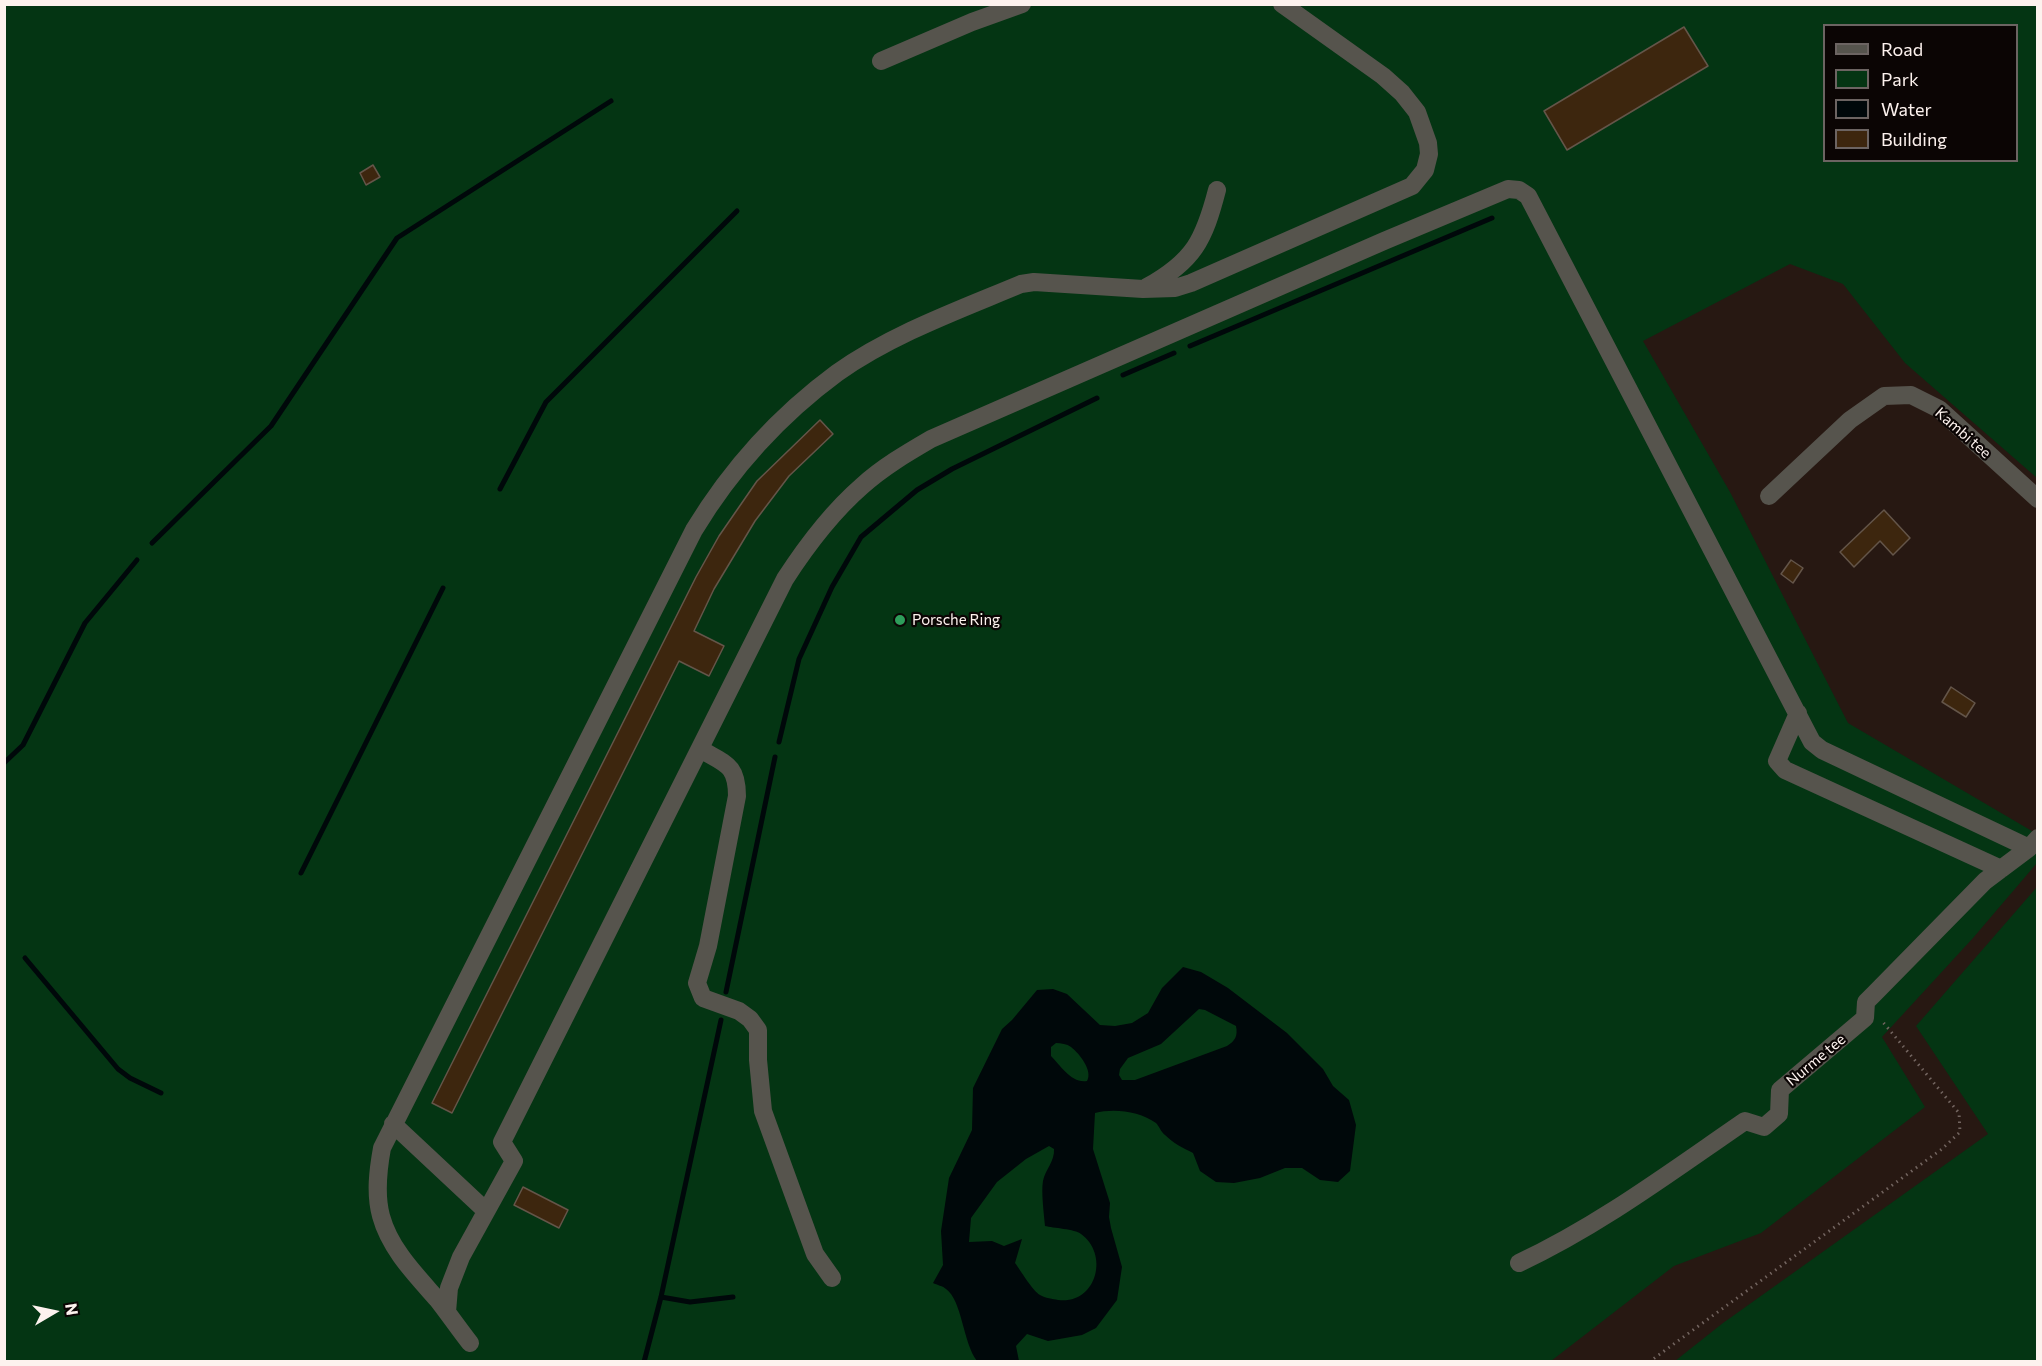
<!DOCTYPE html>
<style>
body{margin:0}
#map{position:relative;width:2042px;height:1366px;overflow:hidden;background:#271812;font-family:Commissioner,sans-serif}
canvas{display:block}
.frame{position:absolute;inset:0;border:6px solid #fdf2ee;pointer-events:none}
.legend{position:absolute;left:1823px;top:24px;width:195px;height:138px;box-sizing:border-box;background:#0b0504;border:2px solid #6c6462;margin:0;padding:8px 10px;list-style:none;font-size:18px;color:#fdf2ee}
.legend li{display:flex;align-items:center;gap:12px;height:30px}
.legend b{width:30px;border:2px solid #6c6462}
.north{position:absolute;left:24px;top:1282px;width:60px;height:60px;-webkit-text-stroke:4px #0b0504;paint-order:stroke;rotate:81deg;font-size:16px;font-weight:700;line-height:24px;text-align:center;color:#fdf2ee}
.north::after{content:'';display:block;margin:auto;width:21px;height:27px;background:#fdf2ee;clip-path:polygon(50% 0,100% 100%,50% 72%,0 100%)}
</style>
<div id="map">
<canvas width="2042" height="1366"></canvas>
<div class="frame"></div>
<ul class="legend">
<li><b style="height:8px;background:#56544d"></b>Road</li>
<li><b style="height:16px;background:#043513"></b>Park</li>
<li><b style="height:16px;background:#00080a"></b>Water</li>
<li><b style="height:16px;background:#3d260e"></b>Building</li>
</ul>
<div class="north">N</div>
</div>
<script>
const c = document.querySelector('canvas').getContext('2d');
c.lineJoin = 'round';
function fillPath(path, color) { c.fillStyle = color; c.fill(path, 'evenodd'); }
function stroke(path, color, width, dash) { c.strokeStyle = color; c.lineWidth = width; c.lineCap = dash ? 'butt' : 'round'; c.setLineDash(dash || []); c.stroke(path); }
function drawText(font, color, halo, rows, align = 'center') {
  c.font = font + ' Commissioner,sans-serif'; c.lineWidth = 4.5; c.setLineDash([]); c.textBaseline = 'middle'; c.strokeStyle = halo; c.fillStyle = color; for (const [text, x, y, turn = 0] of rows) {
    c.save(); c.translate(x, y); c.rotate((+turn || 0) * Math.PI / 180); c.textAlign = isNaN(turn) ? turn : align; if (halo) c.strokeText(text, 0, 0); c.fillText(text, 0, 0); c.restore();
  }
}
fillPath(new Path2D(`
 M5,5H2037V478L1905,363L1843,284L1790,264L1643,341L1730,492L1848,723L2037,834V863L1973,938L1882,1037L1925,1107L1761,1233L1674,1266L1551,1361L5,1362ZM1824,26H2016V160H1824Z
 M2037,887V1361H1675L1723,1323L1988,1134L1916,1026Z`), '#043513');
fillPath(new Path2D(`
 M1183,967L1201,972L1228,988L1287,1033L1323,1069L1333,1086L1349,1100L1356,1125L1350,1171L1338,1182L1320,1180L1302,1168H1285L1260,1178L1234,1183L1216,1182L1200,1171L1193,1153C1183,1148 1173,1143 1165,1135C1161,1132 1159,1126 1156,1123C1140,1111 1113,1108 1095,1113L1093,1149L1110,1203L1109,1217L1111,1228L1122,1267L1117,1300L1096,1328L1082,1335L1048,1341L1027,1334L1016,1346L1019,1361H977C963,1343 962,1300 946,1289C943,1286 937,1285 933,1283L943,1265L941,1231L949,1178L972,1130L973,1088L1002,1029L1012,1020L1037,990L1053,989L1067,994L1100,1025L1115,1026L1132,1023L1148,1013L1162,988ZM1199,1009L1205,1010L1236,1026C1238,1036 1235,1041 1227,1046L1135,1080H1122L1119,1075L1120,1069L1128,1058L1161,1044ZM1056,1043C1061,1043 1067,1044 1071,1047C1080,1054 1093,1071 1087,1081C1072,1084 1060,1065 1051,1056V1047ZM1049,1146L1054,1149C1055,1161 1045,1170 1043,1181C1041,1192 1044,1214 1045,1226C1053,1228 1075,1229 1081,1234C1110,1255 1096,1305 1058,1300C1053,1299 1045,1298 1040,1295C1032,1290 1021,1271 1015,1263L1022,1239L1004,1246L992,1241L969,1242L971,1218L997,1182L1026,1159Z`), '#00080a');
stroke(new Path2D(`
 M1190,346L1492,218
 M1123,375L1174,353
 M500,489L546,402L737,211
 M152,543L271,426L397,238L611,101
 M779,742L799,659L832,587L861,537L917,490L952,469L1097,398
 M4,763L23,745L85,623L137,560
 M301,873L443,588
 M25,958L118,1069L130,1078L161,1093
 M726,992L775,757
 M661,1297L690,1302L733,1297
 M644,1362L661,1297L721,1020`), '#00080a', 5);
const building = new Path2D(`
 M1684,27L1708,66L1567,150L1544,111Z
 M373,165L380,177L366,185L360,173Z
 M820,420L833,434L789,476L755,521L714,589L694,631L724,646L709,676L679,661L452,1113L432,1103L696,577L719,536L757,481Z
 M1884,510L1910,538L1893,555L1880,541L1854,567L1840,552Z
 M1791,560L1803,568L1793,583L1781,574Z
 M1951,687L1975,703L1966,717L1942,702Z
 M523,1187L568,1210L559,1228L514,1205Z`);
fillPath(building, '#3d260e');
stroke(building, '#645549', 1.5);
stroke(new Path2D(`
 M1649,1362L1942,1149L1960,1132L1959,1113L1882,1021`), '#736560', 3, [1.5, 4.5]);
stroke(new Path2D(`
 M881,61L972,22L1022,4
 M1147,287C1194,261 1204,240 1217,190
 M1769,496L1850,420L1884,396L1911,395L1939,409L2038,499
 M1798,713L1777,761L1785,770L2001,869
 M700,749C725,764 737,764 737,796L708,946L697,983L703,998L739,1011L750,1019L758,1030V1060L763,1111L815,1254L832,1278
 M393,1124L486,1211
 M1519,1263C1600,1225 1672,1171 1745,1121L1764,1127L1779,1114L1780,1090L1865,1018L1866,1002L1875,993L1985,881L2029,848L2038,838
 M447,1312L449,1288L461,1257L514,1161L502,1142L785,579C807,545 831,513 862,486C883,467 907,453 931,439L1384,241L1508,189L1519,190L1528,196L1812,742L1822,750L2029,848
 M470,1343C459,1329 448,1313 437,1299C415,1274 390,1249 381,1216C375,1194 378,1170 382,1148L694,530C731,469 780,415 837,373C892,334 959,310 1021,284L1034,282L1143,289L1175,288L1191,283L1412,186L1425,170L1429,154L1428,143L1417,112L1402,93L1383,76L1282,4`), '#56544d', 18);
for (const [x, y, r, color] of [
 [900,620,6,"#2e9e5b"]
]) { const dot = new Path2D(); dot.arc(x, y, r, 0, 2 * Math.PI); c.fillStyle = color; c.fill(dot); stroke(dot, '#0b0504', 2); }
drawText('15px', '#fdf2ee', '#0b0504', [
 ["Kambi tee",1963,433,41],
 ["Nurme tee",1816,1060,-40]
]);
drawText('15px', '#fdf2ee', '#0b0504', [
 ["Porsche Ring",912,620]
], 'left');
</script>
